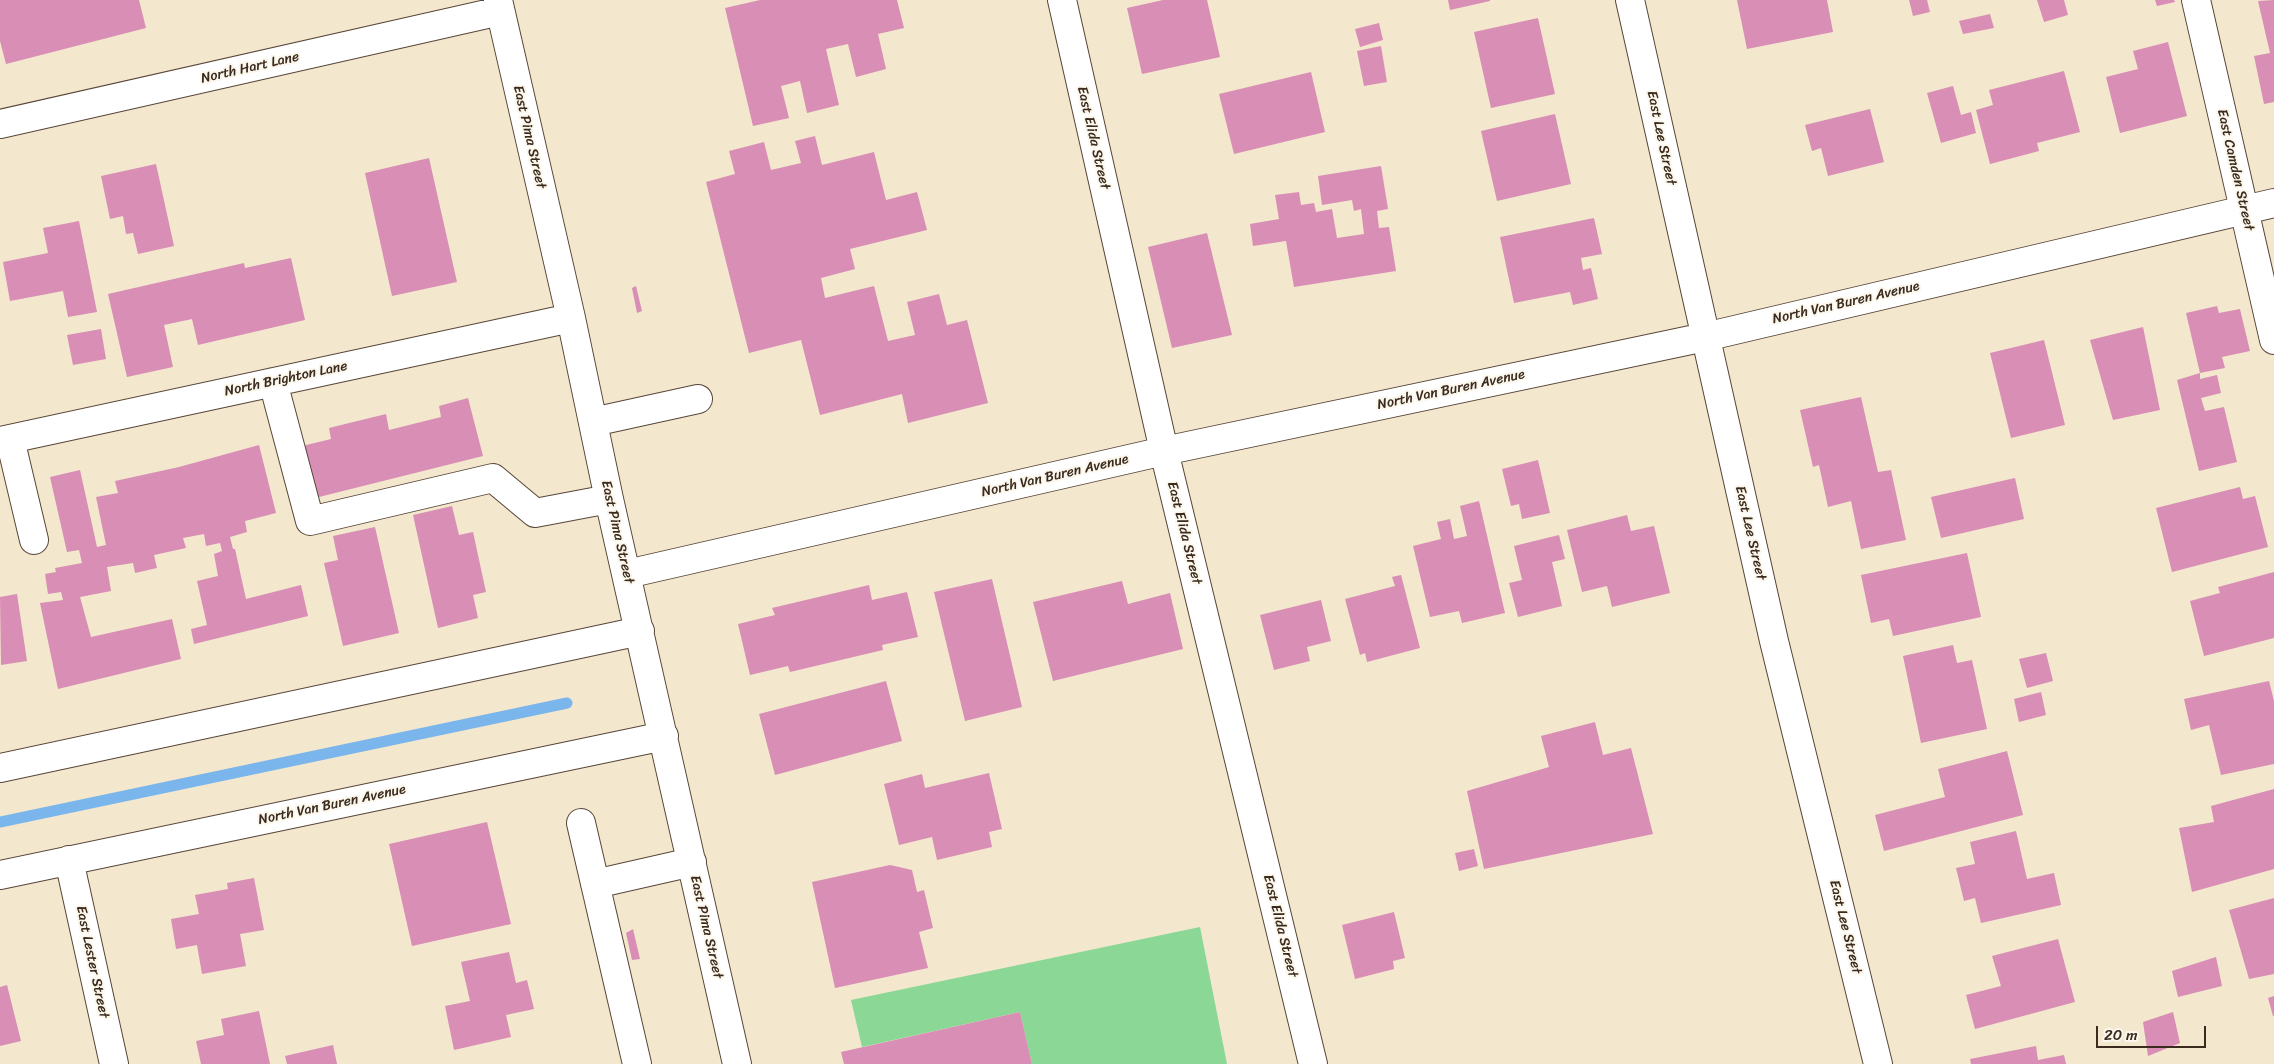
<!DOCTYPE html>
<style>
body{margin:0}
#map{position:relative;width:2274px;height:1064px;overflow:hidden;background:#f3e7ce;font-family:Sriracha,sans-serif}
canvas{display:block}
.scale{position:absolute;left:2096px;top:1026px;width:110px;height:22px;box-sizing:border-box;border:2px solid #3b2a1e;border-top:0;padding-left:6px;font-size:15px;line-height:18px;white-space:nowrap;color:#3b2a1e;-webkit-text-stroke:4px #fbf7ec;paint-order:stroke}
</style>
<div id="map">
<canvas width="2274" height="1064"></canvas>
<div class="scale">20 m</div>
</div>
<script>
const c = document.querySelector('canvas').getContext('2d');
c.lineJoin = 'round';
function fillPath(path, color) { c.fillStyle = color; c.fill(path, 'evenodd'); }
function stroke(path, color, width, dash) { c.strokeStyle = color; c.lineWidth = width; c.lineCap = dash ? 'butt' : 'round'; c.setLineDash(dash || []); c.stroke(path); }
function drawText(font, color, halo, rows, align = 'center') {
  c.font = font + ' Sriracha,sans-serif'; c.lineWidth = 4; c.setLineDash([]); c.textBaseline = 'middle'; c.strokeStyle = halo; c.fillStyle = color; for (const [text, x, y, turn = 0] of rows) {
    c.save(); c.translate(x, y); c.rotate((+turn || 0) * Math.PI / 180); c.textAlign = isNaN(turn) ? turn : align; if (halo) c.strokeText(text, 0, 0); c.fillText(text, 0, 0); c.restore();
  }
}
fillPath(new Path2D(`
 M1200,927L1227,1064H1032L1020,1012L862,1047L851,1000Z`), '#8ad796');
stroke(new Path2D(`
 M0,822L567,703`), '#7ab5eb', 11);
fillPath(new Path2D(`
 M0,0H139L146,28L6,64L0,41Z
 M760,0H897L904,28L878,34L886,69L856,77L848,44L826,49L839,105L807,113L800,81L781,86L789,118L753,126L725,8Z
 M1163,0H1207L1220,57L1142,74L1127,8Z
 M1448,0H1490V1L1450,10Z
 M1737,0H1827L1833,32L1747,49Z
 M1909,0H1927L1930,12L1913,16Z
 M2037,0H2064L2068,15L2044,22Z
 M2155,0H2174L2175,2L2157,6Z
 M2274,0V102L2264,104L2254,56L2270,53L2258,1Z
 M1990,14L1994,28L1963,34L1959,21Z
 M1538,18L1555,94L1491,108L1474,32Z
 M1379,23L1383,40L1360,47L1355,29Z
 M2168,42L2187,116L2120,133L2106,77L2138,69L2133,51Z
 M1381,46L1387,82L1364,86L1357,51Z
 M2064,71L2080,132L2037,143L2039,151L1990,164L1976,110L1993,105L1989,90Z
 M1311,72L1325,132L1234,154L1219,94Z
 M1953,86L1961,115L1971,112L1976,133L1941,143L1927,93Z
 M1870,109L1884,162L1828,176L1821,148L1812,151L1805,125Z
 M1555,114L1571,184L1497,201L1481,131Z
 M815,136L822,165L874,152L886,200L917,192L927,230L850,249L855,269L821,278L825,298L874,286L888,341L915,335L907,302L939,294L947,325L967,320L988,403L908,423L902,394L820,415L801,340L749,353L706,182L735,174L729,151L764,142L771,170L801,163L795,141Z
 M429,158L457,282L392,296L365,173Z
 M156,164L174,246L138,254L133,233L126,234L123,216L110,219L101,176Z
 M1381,166L1388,209L1377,211L1379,228L1389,227L1396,271L1294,287L1286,241L1253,246L1250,224L1279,219L1275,195L1299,192L1301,205L1314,203L1316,212L1332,209L1337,238L1364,234L1361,209L1354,211L1352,200L1322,205L1318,176Z
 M1594,218L1602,254L1581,258L1583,270L1591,268L1598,299L1573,305L1570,292L1514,303L1500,237Z
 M79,221L97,312L68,317L63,291L10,301L3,262L48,253L43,228Z
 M1207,233L1232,335L1172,348L1148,247Z
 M291,258L305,320L198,345L192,319L164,325L173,367L127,377L108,294L244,263L245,268Z
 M636,286L642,311L637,313L632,288Z
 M2217,306L2219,313L2240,309L2250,351L2222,357L2225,368L2200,373V379L2217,375L2221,393L2201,398L2205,411L2224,407L2237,462L2199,471L2177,380L2200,373L2186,313Z
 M2143,327L2160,410L2113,420L2090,340Z
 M101,329L106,359L73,365L67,335Z
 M2044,340L2065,425L2011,438L1990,353Z
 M1861,397L1878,472L1891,470L1906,540L1861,549L1851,501L1828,507L1819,465L1813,467L1800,410Z
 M468,398L483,456L311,499L298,447L331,439L329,428L386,414L389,430L441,417L439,406Z
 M259,445L276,513L245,521L247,532L230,537L233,549H235L246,599L301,585L308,616L194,644L191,629L207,625L197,581L218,576L214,554L222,551L220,543L206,546L204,534L183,538L186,548L154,555L157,568L135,573L133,563L107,567L111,591L80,597L91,637L172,619L181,659L58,689L40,603L63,600L61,592L48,594L45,574L56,572L55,568L82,563L79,550L67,552L50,477L80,470L97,547L106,545L96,497L118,493L115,481L179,467Z
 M1538,460L1550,513L1522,519L1519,504L1511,506L1502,469Z
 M2015,478L2024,519L1941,538L1931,497Z
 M2240,487L2243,499L2255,496L2268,547L2172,572L2156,508Z
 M1479,501L1505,613L1462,623L1459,611L1430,617L1413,546L1441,539L1437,522L1450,519L1454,539L1467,536L1460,506Z
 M452,506L459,535L473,532L486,592L473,595L478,618L438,628L413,515Z
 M1627,515L1631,531L1654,526L1670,593L1612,607L1607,586L1582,592L1567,530Z
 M375,527L399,633L343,646L324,563L338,560L333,536Z
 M1559,535L1565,559L1552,562L1562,606L1518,617L1509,583L1522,580L1514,546Z
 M1967,553L1981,617L1893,636L1889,619L1871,623L1861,575Z
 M2274,572V638L2204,656L2190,601L2220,593L2218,587Z
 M1401,575L1420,648L1367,662L1365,653L1360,655L1345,599L1395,586L1392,577Z
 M992,579L1022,707L965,721L934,592Z
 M1122,581L1128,604L1170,593L1183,649L1053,681L1033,602Z
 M869,585L872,600L907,592L918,637L882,645L883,650L790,672L788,666L750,675L738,624L775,615L772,608Z
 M17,594L27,661L1,665L0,597Z
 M1321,600L1331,641L1307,647L1310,661L1274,670L1260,615Z
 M1953,645L1957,663L1972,660L1987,729L1921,743L1903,656Z
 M2046,653L2053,681L2027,688L2019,659Z
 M886,681L902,741L775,775L759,714Z
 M2269,681L2274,701V764L2221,775L2209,725L2191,730L2184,699Z
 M2041,692L2046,715L2019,722L2014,699Z
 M1595,722L1603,755L1631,748L1653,834L1484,869L1467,791L1549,767L1541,736Z
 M2007,751L2023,815L1884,851L1875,815L1945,797L1938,769Z
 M989,773L1002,829L989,832L992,847L937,860L932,837L899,845L884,784L922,774L925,788Z
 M2274,789V869L2192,892L2179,828L2214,822L2211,806Z
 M487,822L511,924L412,946L389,844Z
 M2016,831L2027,879L2054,873L2061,905L1981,923L1975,898L1964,901L1956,868L1975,864L1970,842Z
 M1474,849L1478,866L1459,871L1455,853Z
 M890,865L912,870L917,892L924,890L933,928L919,932L928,968L835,988L812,882Z
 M254,878L264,930L240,934L246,966L202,974L197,945L176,949L171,919L199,914L195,895L228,889L227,883Z
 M2274,898V974L2249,979L2229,910Z
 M1394,912L1405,958L1393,961L1394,969L1355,979L1342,925Z
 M633,929L640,959L632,960L626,933Z
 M2058,939L2075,1002L1975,1029L1966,995L2001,986L1992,956Z
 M509,952L516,983L527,980L534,1009L506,1015L511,1037L454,1050L445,1006L470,1001L461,962Z
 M2216,957L2222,986L2178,997L2172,971Z
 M7,985L21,1041L0,1046V987Z
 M2274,996V1016H2273L2268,998Z
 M259,1011L270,1064H201L196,1041L224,1035L221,1019Z
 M1020,1012L1032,1064H844L841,1052Z
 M2173,1012L2180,1043L2148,1056L2143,1022Z
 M333,1045L337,1064H287L285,1056Z
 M2036,1046L2038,1060L2064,1055L2066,1064H1971L1970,1059Z`), '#d88eb5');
const minor = new Path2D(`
 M498,0L571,318L609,499L737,1064
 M1062,0L1164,451L1313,1064
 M1630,0L1774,641L1878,1064
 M2196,0L2274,340
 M0,124L500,11
 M273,382L310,521L493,478L535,513L609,499
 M593,422L698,399
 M10,439L34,540
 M0,441L571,318
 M627,574L1164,451L1705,337L2274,203
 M0,768L640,631
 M581,823L637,1064
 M69,860L114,1064
 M0,875L664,736
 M595,884L692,862`);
stroke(minor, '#574638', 30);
stroke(minor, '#fff', 28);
drawText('14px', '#3b2a1e', '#fbf7ec', [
 ["North Hart Lane",250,68,-13],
 ["East Pima Street",529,137,77],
 ["East Elida Street",1093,138,77],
 ["East Lee Street",1661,138,78],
 ["East Camden Street",2235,170,77],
 ["North Van Buren Avenue",1846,303,-13],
 ["North Brighton Lane",286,379,-12],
 ["North Van Buren Avenue",1451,390,-12],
 ["North Van Buren Avenue",1055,476,-13],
 ["East Pima Street",617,532,77],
 ["East Elida Street",1184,533,76],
 ["East Lee Street",1750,533,77],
 ["North Van Buren Avenue",332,805,-12],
 ["East Elida Street",1280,926,76],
 ["East Pima Street",706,927,77],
 ["East Lee Street",1845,927,76],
 ["East Lester Street",92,962,78]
]);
</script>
